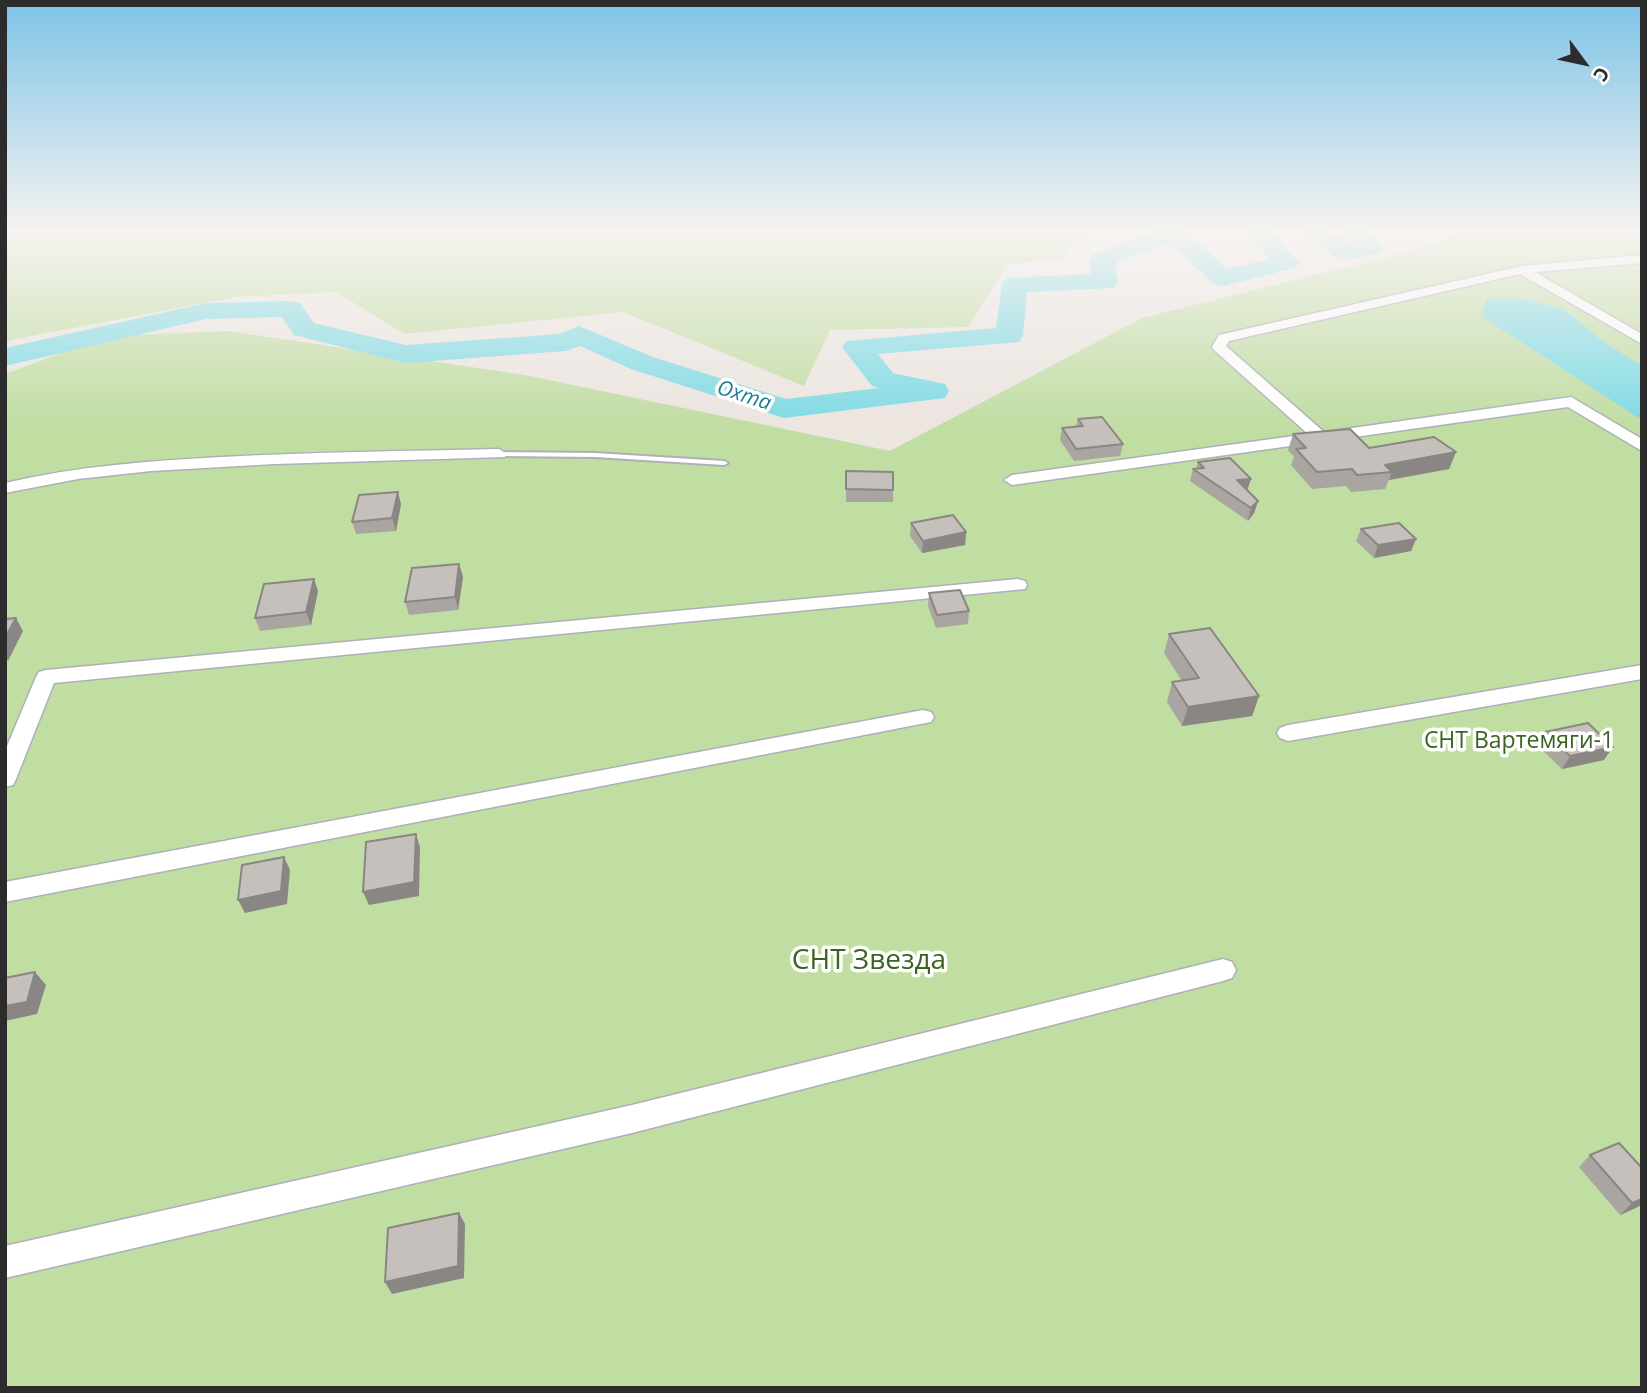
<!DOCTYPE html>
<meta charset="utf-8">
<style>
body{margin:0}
#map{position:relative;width:1647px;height:1393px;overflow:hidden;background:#ece5e0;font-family:"Open Sans",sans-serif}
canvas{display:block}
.frame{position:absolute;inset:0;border:7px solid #2c2c2c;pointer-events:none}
.north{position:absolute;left:1549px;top:28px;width:70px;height:70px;-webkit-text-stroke:5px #fff;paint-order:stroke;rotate:123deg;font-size:19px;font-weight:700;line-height:28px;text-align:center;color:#2c2c2c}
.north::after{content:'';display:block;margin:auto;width:24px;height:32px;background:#2c2c2c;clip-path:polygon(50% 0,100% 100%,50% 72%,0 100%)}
</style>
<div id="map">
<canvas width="1647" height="1393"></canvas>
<div class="frame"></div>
<div class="north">С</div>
</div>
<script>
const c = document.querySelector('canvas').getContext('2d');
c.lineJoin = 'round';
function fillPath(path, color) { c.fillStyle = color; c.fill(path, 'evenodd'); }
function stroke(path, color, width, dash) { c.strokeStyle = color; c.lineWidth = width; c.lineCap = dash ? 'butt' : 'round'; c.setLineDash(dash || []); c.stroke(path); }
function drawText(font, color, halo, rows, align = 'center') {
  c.font = font + ' "Open Sans",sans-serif'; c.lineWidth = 7; c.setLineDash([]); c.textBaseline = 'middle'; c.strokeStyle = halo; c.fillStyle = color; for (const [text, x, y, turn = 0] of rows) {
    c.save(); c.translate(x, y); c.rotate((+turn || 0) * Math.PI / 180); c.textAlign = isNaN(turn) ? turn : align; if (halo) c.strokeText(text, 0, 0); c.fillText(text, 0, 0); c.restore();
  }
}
fillPath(new Path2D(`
 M5,231H1090L1059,259L1008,264L968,327L830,330L804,386L623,312L404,334L336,292L236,297L5,341Z
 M1467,231H1642V1388H5V374L107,336L228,331L525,375L890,451L1142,318L1428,247Z`), '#c0dda2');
fillPath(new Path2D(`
 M1487,298L1523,299L1564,309L1601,340L1642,366V420L1481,316Z`), '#7edae4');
fillPath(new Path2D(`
 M1156,231H1186L1228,269L1269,259L1247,231H1272L1299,263L1295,268L1223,286L1214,284L1170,243L1115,263L1118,282L1114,288L1027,292L1023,336L1019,342L878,354L893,373L945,384L949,391L945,398L784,418L631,369L580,346L566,351L406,363L294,335L282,317L206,319L5,366V348L206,303L290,301L300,303L314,323L406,345L560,334L579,326L653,357L786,399L879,388L872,386L842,347L847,341L996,328L1002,284L1006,278L1091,274L1089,259L1093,254Z
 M1300,231H1329L1348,244L1354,243L1345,231H1370L1383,248L1380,253L1344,260L1335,257Z`), '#7edae4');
const service = new Path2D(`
 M496,452L595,453L724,461L728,463L724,465L595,457L499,456H496Z`);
const minor = new Path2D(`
 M1642,255V263L1535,272L1642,334V344L1520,274L1229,341L1226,346L1324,432L1571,397L1642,439V451L1568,407L1012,485L1004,480L1012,475L1308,434L1214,350L1212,347L1219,335L1522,266Z
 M499,449L507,454L505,457L275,464L151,471L78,479L5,493V483C77,466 149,461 222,457C314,452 407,451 499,449Z
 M1018,579L1025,581L1027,585L1025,589L54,683L16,779L13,785L5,787V751L36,677L39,672L46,670Z
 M1642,665V679L1288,741L1280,738L1277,733L1280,728L1288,725Z
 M923,710L931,712L934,717L931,722L5,902V882Z
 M1223,959L1232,962L1236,970L1232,978L1223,981L632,1133L5,1278V1246L632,1105Z`);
stroke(service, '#adb0b7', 4);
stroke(minor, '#adb0b7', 3);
fillPath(service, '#fff');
fillPath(minor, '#fff');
fillPath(new Path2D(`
 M1078,419L1123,444L1120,456L1074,461L1060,440L1062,428L1076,427Z
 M1293,434L1369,448L1456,452L1449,469L1389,480L1385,489L1351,492L1346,486L1312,489L1291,465L1294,457L1288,450Z
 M1198,462L1247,490L1258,501L1254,513L1248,521L1190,481L1193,469H1196Z
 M846,471L893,490V502H846Z
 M401,504L396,531L356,534L352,522Z
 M911,523L966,532L965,545L922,553L910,536Z
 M1361,529L1416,539L1411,551L1374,558L1356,541Z
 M459,564L463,577L458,610L409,615L405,602Z
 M318,591L311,625L260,631L255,618Z
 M929,593L969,611L968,624L936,628L928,606Z
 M1169,634L1259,696L1252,716L1182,726L1167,702L1172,682L1182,681L1164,653Z
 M1545,732L1604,760L1562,769L1538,746Z
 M1590,1155L1642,1205L1620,1215L1579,1167Z`), '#a9a5a1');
fillPath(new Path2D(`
 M1456,452L1449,469L1389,480L1392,472L1385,465Z
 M1251,479L1247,491L1237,480Z
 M398,492L401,504L396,531L392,518Z
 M1258,501L1254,513L1248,521L1251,508Z
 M966,532L965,545L922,553L923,541Z
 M1416,539L1411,551L1374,558L1378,545Z
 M459,564L463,577L458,610L455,597Z
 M314,579L318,591L311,625L306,612Z
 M16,618L23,631L8,661L5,655V638Z
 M1259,696L1252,716L1182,726L1188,707Z
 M1613,747L1604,760L1562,769L1570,756Z
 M416,834L420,847L419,896L369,905L363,892Z
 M284,857L290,870L287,904L245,913L238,900Z
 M35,972L46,985L37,1014L5,1021V1006Z
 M1642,1199V1205L1620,1215L1632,1203Z
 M459,1213L465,1224L464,1278L392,1294L385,1282Z`), '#8a8683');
const building = new Path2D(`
 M1102,417L1123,444L1076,449L1062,428L1083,426L1078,419Z
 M1350,429L1369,448L1434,437L1456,452L1385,465L1392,472L1357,475L1352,469L1317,472L1296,449L1306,448L1293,434Z
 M1230,458L1251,479L1237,480L1258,501L1251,508L1193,469L1204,468L1198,462Z
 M846,471L893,472V490L846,489Z
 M398,492L392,518L352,522L359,495Z
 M953,515L966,532L923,541L911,523Z
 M1399,523L1416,539L1378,545L1361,529Z
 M459,564L455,597L405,602L412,568Z
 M314,579L306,612L255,618L264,584Z
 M960,590L969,611L937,615L929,593Z
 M16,618L5,638V619Z
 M1210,628L1259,696L1188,707L1172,682L1199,678L1169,634Z
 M1588,723L1613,747L1570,756L1545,732Z
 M416,834L414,882L363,892L366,842Z
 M284,857L281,891L238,900L242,865Z
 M35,972L27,1002L5,1006V978Z
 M1619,1143L1642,1168V1199L1632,1203L1590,1155Z
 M459,1213L458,1266L385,1282L388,1228Z`);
fillPath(building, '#c5c0bb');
stroke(building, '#8a8683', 2);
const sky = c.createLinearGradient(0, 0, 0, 426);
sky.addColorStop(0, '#7dc3e6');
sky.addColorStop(0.54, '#f6f3f1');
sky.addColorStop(1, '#f6f3f100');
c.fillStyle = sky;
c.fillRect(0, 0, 1647, 426);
drawText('italic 21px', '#1b7d92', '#fff', [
 ["Охта",744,396,18]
]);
drawText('23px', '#3b6422', '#fff', [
 ["СНТ Вартемяги-1",1519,741]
]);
drawText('28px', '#3b6422', '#fff', [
 ["СНТ Звезда",869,961]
]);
</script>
